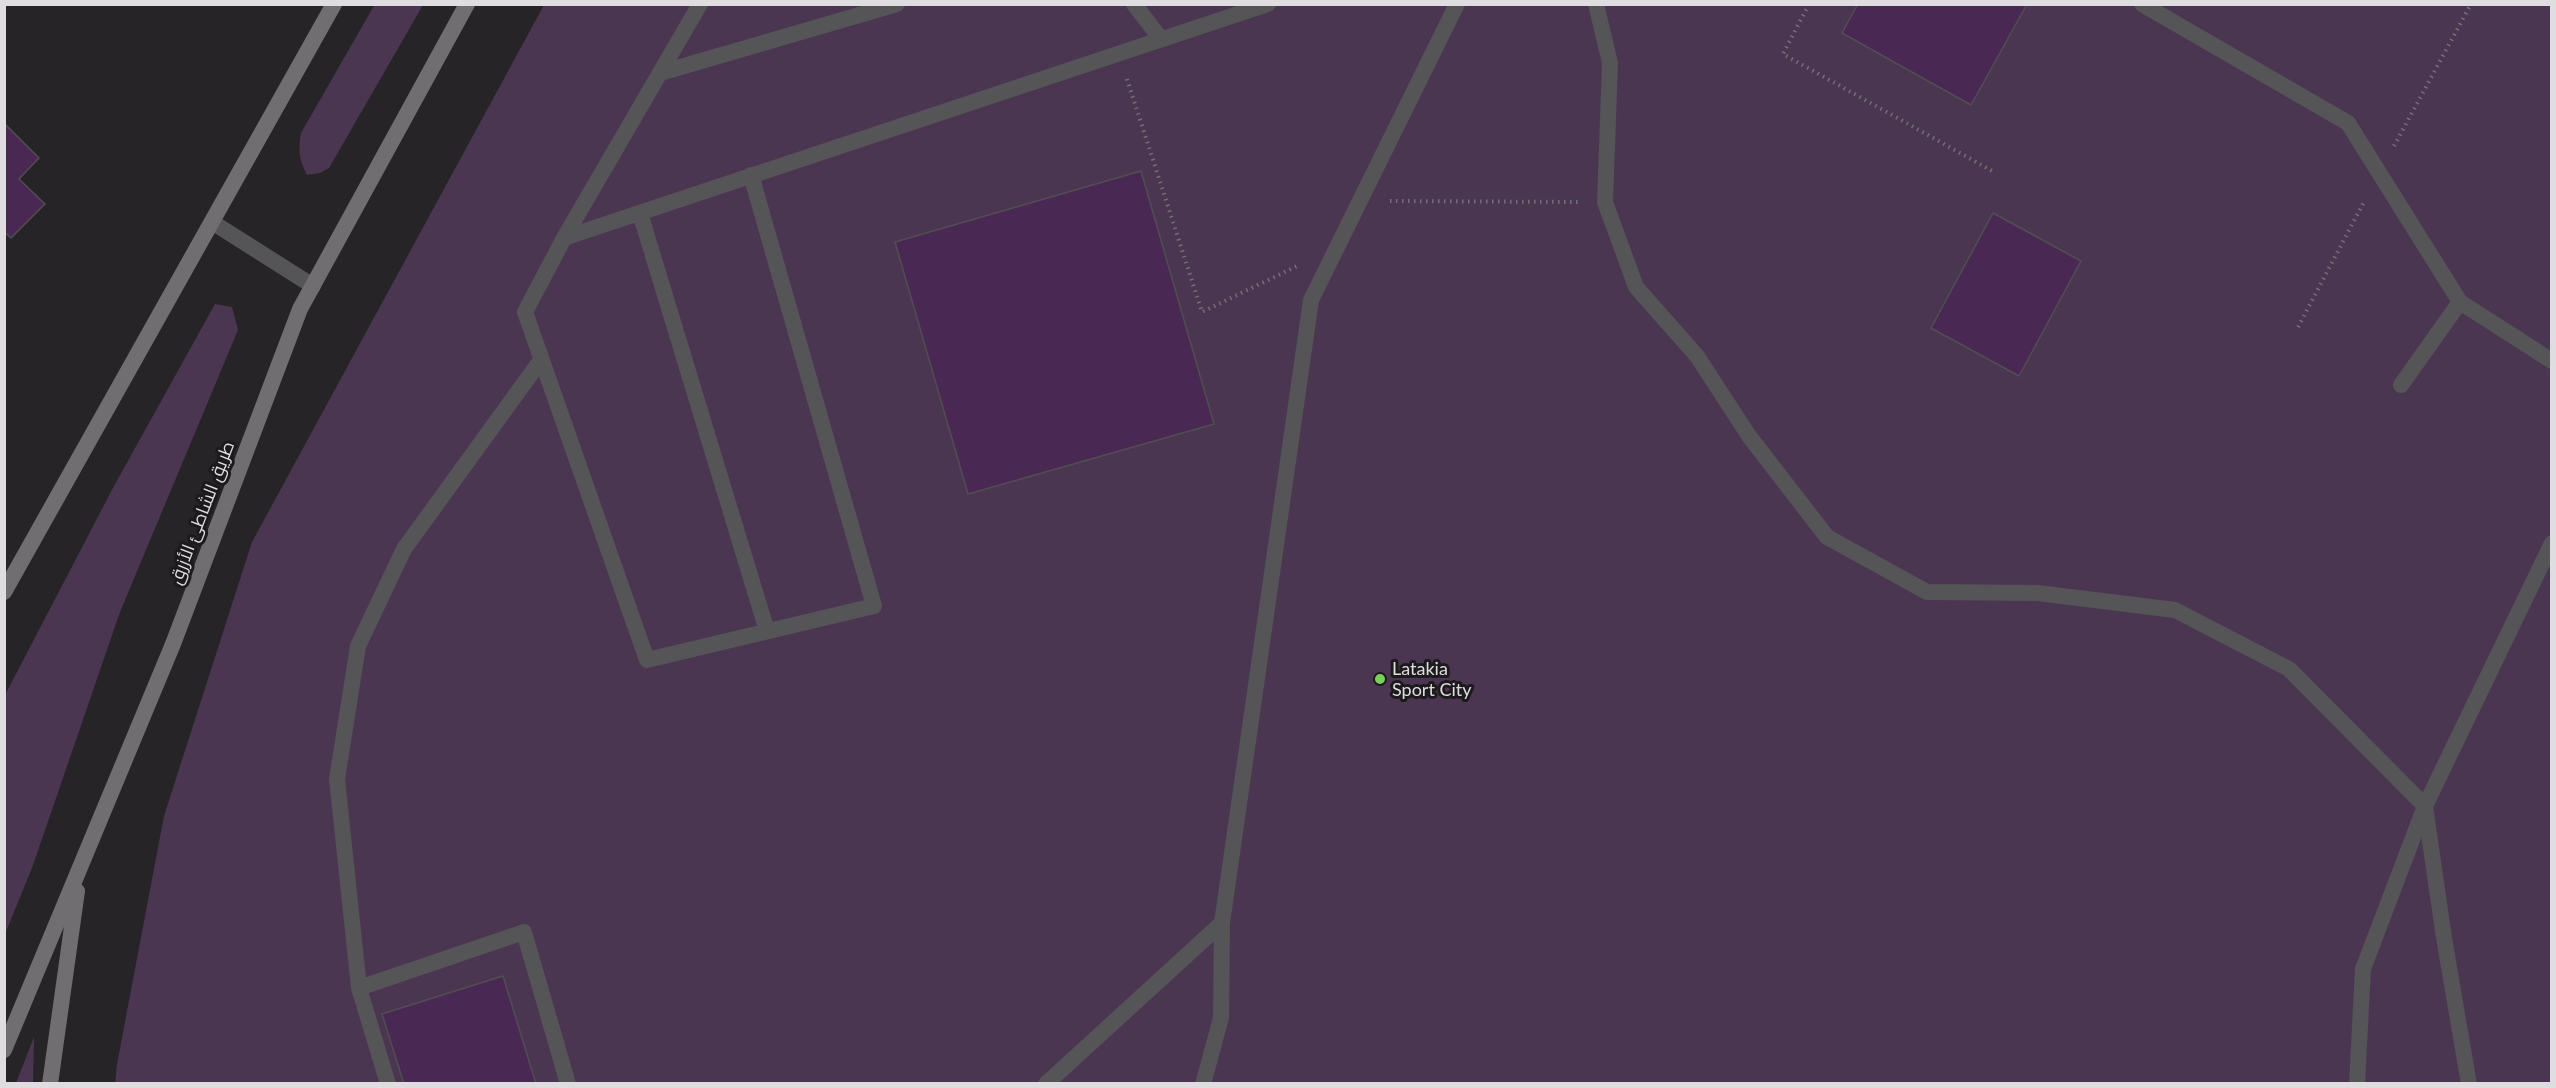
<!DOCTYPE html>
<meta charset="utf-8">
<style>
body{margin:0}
#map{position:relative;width:2556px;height:1088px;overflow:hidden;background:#262427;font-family:Lato,sans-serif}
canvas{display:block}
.frame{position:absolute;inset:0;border:6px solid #dfdde0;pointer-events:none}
</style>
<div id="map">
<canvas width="2556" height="1088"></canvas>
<div class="frame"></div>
</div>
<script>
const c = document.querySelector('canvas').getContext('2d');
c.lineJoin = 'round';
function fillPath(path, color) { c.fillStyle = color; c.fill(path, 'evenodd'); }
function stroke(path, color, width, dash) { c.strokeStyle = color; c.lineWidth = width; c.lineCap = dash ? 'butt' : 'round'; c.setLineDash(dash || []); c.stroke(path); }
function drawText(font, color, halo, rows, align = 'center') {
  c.font = font + ' Lato,Cairo,sans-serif'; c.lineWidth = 6; c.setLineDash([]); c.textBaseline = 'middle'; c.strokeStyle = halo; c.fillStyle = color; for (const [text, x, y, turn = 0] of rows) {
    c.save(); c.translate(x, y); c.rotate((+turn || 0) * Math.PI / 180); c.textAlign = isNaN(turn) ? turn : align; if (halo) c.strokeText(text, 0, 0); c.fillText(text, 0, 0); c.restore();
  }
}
fillPath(new Path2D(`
 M375,4L423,5L329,168L320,173L307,175C299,160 298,149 301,133Z
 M544,5H2551V1083L115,1084L117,1064L164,816L252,542Z
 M215,304L232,307L238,330L120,612L32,868L5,934V695L114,486Z
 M34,1037L33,1083H16Z`), '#4b3652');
const building = new Path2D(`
 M1858,4H2027L1971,105L1842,33Z
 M4,123L39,158L19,179L45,204L11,238L4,232Z
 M1141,171L1214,424L968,494L895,242Z
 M1993,213L2081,261L2019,376L1931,328Z
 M503,976L536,1084H404L382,1014Z`);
fillPath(building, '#492853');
stroke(building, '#514e52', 1.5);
stroke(new Path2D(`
 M1809,4L1783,54L1994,172
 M1127,79L1202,312L1297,266
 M2394,146L2471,4
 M1390,201L1578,202
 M2298,327L2365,200`), '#727073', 4, [1.5, 4.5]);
stroke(new Path2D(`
 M700,4L564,238L1268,4
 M1134,4L1161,39
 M1596,4L1610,63L1605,202L1636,287L1697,356L1749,436L1827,537L1927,592L2038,593L2175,610L2289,669L2425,806L2444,938L2469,1084
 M2142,4L2348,123L2460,302L2552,361
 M660,73L897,4
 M640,213L767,631
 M564,238L525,312L647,660L874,606L751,175
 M2401,385L2460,302
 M359,988L524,932L568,1084
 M388,1084L359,988L337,779L358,646L404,549L541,360
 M1046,1084L1222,923L1311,300L1457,4
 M1203,1084L1221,1018L1222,923
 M2357,1084L2363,969L2425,806L2552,543`), '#555456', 16);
stroke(new Path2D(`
 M212,222L313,286`), '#555456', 16);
stroke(new Path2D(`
 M4,592L334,4
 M4,1050L173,644L300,309L467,4
 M50,1084L77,891`), '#706e71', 16);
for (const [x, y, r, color] of [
 [1380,679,6,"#79d157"]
]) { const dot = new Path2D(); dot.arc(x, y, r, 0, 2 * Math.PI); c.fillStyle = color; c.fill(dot); stroke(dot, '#1d1a1d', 2); }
drawText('18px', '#dfdde0', '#1d1a1d', [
 ["طريق الشاطئ الأزرق",202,513,-69]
]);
drawText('18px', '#dfdde0', '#1d1a1d', [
 ["Latakia",1392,669],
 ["Sport City",1392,690]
], 'left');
</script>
